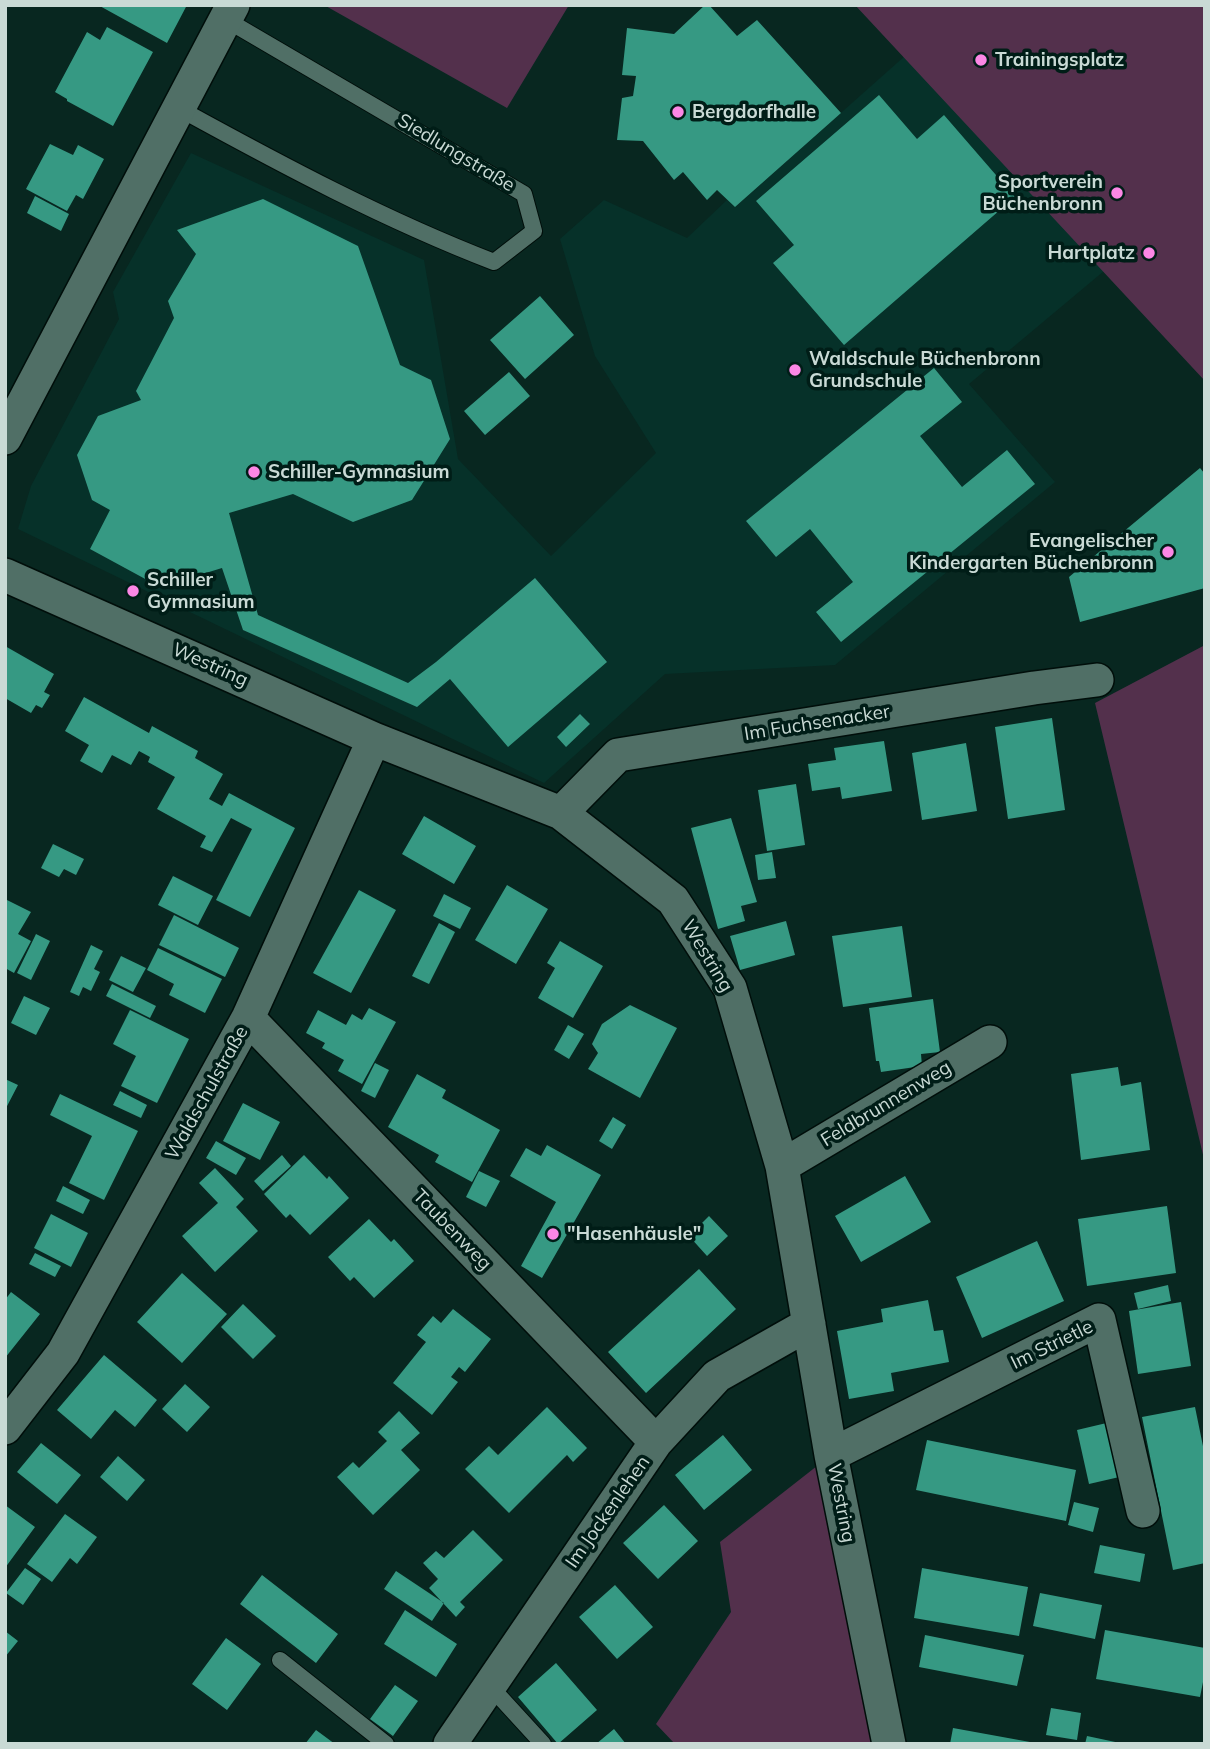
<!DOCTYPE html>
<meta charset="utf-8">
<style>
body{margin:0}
#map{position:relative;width:1210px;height:1749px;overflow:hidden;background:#082720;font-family:Mulish,sans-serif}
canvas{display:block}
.frame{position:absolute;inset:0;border:7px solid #c9dad5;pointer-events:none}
</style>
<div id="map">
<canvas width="1210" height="1749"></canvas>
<div class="frame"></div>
</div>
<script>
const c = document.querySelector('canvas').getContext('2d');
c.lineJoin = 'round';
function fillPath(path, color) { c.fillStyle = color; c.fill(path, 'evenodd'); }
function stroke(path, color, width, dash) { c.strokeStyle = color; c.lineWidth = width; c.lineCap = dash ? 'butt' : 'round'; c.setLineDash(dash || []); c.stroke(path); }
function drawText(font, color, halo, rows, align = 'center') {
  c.font = font + ' Mulish,sans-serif'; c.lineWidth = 7; c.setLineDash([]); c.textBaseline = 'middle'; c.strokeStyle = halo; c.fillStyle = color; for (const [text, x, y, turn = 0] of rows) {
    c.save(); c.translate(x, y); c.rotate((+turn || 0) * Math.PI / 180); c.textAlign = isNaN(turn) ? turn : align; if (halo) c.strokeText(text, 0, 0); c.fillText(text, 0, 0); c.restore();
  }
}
fillPath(new Path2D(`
 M906,55L1104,271L969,384L1055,482L835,665L665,674L544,783L18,529L31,486L119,319L113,292L191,153L424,260L458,459L551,556L656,453L595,356L560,239L604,200L687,238L727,200L735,207Z`), '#063129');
fillPath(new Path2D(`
 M324,5H569L507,108Z
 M855,5H1205V381Z
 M1205,645V1163L1095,703Z
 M831,1455L889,1744H675L656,1724L731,1612L720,1542Z`), '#53304c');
fillPath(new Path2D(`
 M98,5H187L167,43Z
 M705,5H709L737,36L757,20L841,113L735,207L717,190L707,200L683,172L674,180L643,141L617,140L622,98L633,96L636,76L622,75L627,28L674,34Z
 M107,27L153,52L113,126L67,101V99L55,92L87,32L100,40Z
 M879,95L917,139L944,115L1015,197L844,345L773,263L794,245L756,201Z
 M50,144L73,155L78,145L104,159L83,199L76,195L67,211L26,189Z
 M35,196L69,214L61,231L27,213Z
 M263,199L358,246L400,365L431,380L450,439L412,500L353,522L293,494L229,513L258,615L408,683L436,662L535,578L607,662L508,747L450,679L417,707L243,630L222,568L160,587L90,549L110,510L92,500L77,455L98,416L141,400L136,391L174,318L168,301L196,254L177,230Z
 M540,296L574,335L525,379L490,340Z
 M934,368L962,402L920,436L962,487L1007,450L1035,484L841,642L816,612L853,582L810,529L776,557L746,521Z
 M509,372L530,396L485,435L464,411Z
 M1200,468L1205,474V588L1080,622L1069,577Z
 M5,646L54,674L44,692L50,695L42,708L36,705L31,713L5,698Z
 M84,697L149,733L152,726L198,751L195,758L223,774L209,799L222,806L229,793L295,828L250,917L216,900L252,829L231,818L212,852L200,847L206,836L157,809L175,777L148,762L150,757L139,751L131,765L112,755L102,773L80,761L89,745L65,731Z
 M580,714L590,724L566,747L557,737Z
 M1052,718L1065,810L1008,819L995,727Z
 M884,741L892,791L842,799L840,787L812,791L808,764L836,760L834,748Z
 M966,743L977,811L922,820L912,753Z
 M796,784L805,845L767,851L758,790Z
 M424,816L476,846L454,884L402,854Z
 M731,818L757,902L741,906L745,921L718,929L691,828Z
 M53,844L84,859L76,875L64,869L59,877L41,868Z
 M772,852L776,878L758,880L755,855Z
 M173,876L213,896L198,925L158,905Z
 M507,885L548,909L516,964L475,940Z
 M359,890L396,910L351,993L313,973Z
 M444,894L471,908L460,929L433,916Z
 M5,899L31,912L18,934L31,941L14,973L5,968Z
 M174,915L239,948L225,977L159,945Z
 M786,921L795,955L740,970L730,936Z
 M439,923L455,932L429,984L412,976Z
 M902,926L912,997L843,1007L832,936Z
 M36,934L50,941L31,980L17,973Z
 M560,941L603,966L573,1018L538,998L555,968L547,963Z
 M91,945L103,951L94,969L100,972L91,991L83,987L79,996L70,992Z
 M158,948L222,979L205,1013L169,995L174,984L147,970Z
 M121,956L146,968L133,992L109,980Z
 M112,984L156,1006L150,1018L106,996Z
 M24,996L50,1008L36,1035L11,1023Z
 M933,999L940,1052L921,1054L922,1066L881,1072L879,1061H876L869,1008Z
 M630,1005L677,1028L640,1098L588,1069L598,1053L592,1044L602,1024Z
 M369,1008L396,1022L362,1084L338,1071L344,1060L322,1048L325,1043L306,1033L318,1010L346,1025L352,1014L362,1020Z
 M130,1010L189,1039L157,1103L121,1086L136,1056L113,1044Z
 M568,1025L584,1034L569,1059L554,1050Z
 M375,1063L389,1070L375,1098L361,1091Z
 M1118,1067L1121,1086L1141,1082L1150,1150L1081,1160L1071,1074Z
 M417,1074L446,1090L442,1098L500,1130L472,1182L435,1162L439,1155L388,1127Z
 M5,1079L18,1085L5,1110Z
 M120,1091L147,1105L141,1118L113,1105Z
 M60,1094L138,1131L104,1200L69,1183L92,1136L50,1115Z
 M243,1103L280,1122L260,1160L223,1141Z
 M613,1117L626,1125L612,1149L599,1141Z
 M216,1141L246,1158L236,1175L206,1158Z
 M547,1145L601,1175L542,1278L521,1266L556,1202L510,1176L526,1148L541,1156Z
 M282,1155L291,1166L263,1191L254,1181Z
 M304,1155L327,1179L329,1176L349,1198L310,1235L290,1214L286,1218L264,1194Z
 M215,1168L244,1199L236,1207L258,1231L215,1272L182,1236L218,1203L199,1183Z
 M479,1171L500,1181L486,1207L466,1197Z
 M905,1176L931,1222L861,1262L835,1216Z
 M63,1186L90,1200L83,1214L56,1201Z
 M1167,1206L1176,1273L1087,1286L1078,1219Z
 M51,1214L88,1233L71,1267L34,1248Z
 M709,1216L728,1236L707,1256L689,1236Z
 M369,1219L391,1242L394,1239L414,1261L374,1298L354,1277L350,1281L328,1257Z
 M1037,1241L1064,1301L982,1338L956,1277Z
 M35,1253L61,1266L55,1277L29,1264Z
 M699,1269L736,1309L646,1393L608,1352Z
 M182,1273L227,1314L182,1363L137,1322Z
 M1168,1285L1171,1301L1138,1309L1134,1293Z
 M11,1292L40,1314L5,1358V1300Z
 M928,1300L934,1331L943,1330L949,1362L891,1373L894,1391L849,1399L837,1331L883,1322L881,1309Z
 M1181,1302L1191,1366L1138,1374L1129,1311Z
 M243,1304L276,1336L253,1359L221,1327Z
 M453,1309L491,1339L465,1372L459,1367L451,1377L458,1382L432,1415L393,1383L426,1342L417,1335L433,1316L441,1323Z
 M104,1355L157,1400L135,1427L115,1410L91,1439L57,1410Z
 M185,1384L210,1407L187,1432L162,1409Z
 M547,1407L587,1448L573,1462L567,1455L509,1513L465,1469L489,1446L498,1455Z
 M1195,1407L1205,1456V1563L1173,1570L1142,1417Z
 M399,1411L420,1433L401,1450L420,1470L373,1515L337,1477L353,1462L359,1468L387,1441L378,1432Z
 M1115,1421L1128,1475L1089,1484L1077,1430Z
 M723,1435L752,1470L704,1510L675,1475Z
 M927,1440L1076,1470L1066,1521L916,1490Z
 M41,1443L81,1475L57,1504L17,1472Z
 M118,1456L145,1480L127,1501L100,1477Z
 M1074,1502L1099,1508L1093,1532L1068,1525Z
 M5,1505L35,1527L5,1568Z
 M664,1505L698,1541L658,1579L623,1543Z
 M65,1514L97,1537L77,1564L70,1558L52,1582L27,1564Z
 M473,1530L503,1560L460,1602L465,1607L456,1617L429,1588L438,1579L423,1563L436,1551L444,1558Z
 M1100,1545L1145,1554L1140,1582L1094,1573Z
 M25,1568L41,1579L23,1605L6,1593Z
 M922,1568L1028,1587L1019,1636L914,1618Z
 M396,1571L444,1603L432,1621L384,1589Z
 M262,1575L338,1634L316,1663L240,1604Z
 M615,1585L653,1627L617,1659L579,1617Z
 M1040,1593L1102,1605L1095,1639L1033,1626Z
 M405,1610L457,1644L436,1677L384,1644Z
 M1105,1630L1205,1648V1672L1200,1697L1096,1679Z
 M5,1631L18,1641L5,1657Z
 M925,1635L1024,1655L1017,1686L919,1667Z
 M226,1638L261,1664L227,1710L192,1684Z
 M556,1663L597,1710L558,1744L518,1697Z
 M395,1685L418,1701L393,1736L370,1719Z
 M1051,1708L1081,1713L1077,1740L1046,1735Z
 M953,1728L1030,1742V1744H950Z
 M614,1729L626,1744H596Z
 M316,1730L335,1744H305Z
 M1087,1736L1120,1743L1119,1744H1085Z`), '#369983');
const lane = new Path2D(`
 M180,109C282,165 385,220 494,262L534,231L524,194L225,19
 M280,1660L386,1744
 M489,1685L543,1744`);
const street = new Path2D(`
 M5,438L233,5
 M5,575L374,739L561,813L673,900L730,988L782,1166L831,1455L889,1744
 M561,813L618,755L1034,688L1097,680
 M248,1018L656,1442
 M782,1166L990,1042
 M5,1428L63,1353L248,1018L374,739
 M831,1455L1099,1320L1143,1511
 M450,1744L656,1442L717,1376L809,1324`);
stroke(lane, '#000e0a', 18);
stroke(street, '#000e0a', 36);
stroke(lane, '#506f66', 16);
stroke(street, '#506f66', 33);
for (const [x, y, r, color] of [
 [981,60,7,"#fb87e5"],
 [678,112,7,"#fb87e5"],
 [1117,193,7,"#fb87e5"],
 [1149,253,7,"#fb87e5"],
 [795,370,7,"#fb87e5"],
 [254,472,7,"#fb87e5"],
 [1168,552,7,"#fb87e5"],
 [133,591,7,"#fb87e5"],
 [553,1234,7,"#fb87e5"]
]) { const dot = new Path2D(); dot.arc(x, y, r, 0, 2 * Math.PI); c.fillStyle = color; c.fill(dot); stroke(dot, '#001d17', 2.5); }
drawText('bold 19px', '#c9dad5', '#001d17', [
 ["Trainingsplatz",995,60],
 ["Bergdorfhalle",692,112],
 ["Sportverein",1103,182,"right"],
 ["Büchenbronn",1103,204,"right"],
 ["Hartplatz",1135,253,"right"],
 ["Waldschule Büchenbronn",809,359],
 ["Grundschule",809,381],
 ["Schiller-Gymnasium",268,472],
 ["Evangelischer",1154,541,"right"],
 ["Kindergarten Büchenbronn",1154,563,"right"],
 ["Schiller",147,580],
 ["Gymnasium",147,602],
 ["\"Hasenhäusle\"",567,1234]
], 'left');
drawText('19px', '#c9dad5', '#001d17', [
 ["Siedlungstraße",456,153,31],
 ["Westring",210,665,24],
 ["Im Fuchsenacker",817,723,-9],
 ["Westring",707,956,59],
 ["Waldschulstraße",207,1093,-61],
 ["Feldbrunnenweg",886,1104,-31],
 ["Taubenweg",452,1230,46],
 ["Im Strietle",1052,1345,-26],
 ["Westring",841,1503,79],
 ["Im Jockenlehen",608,1512,-55]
]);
</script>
